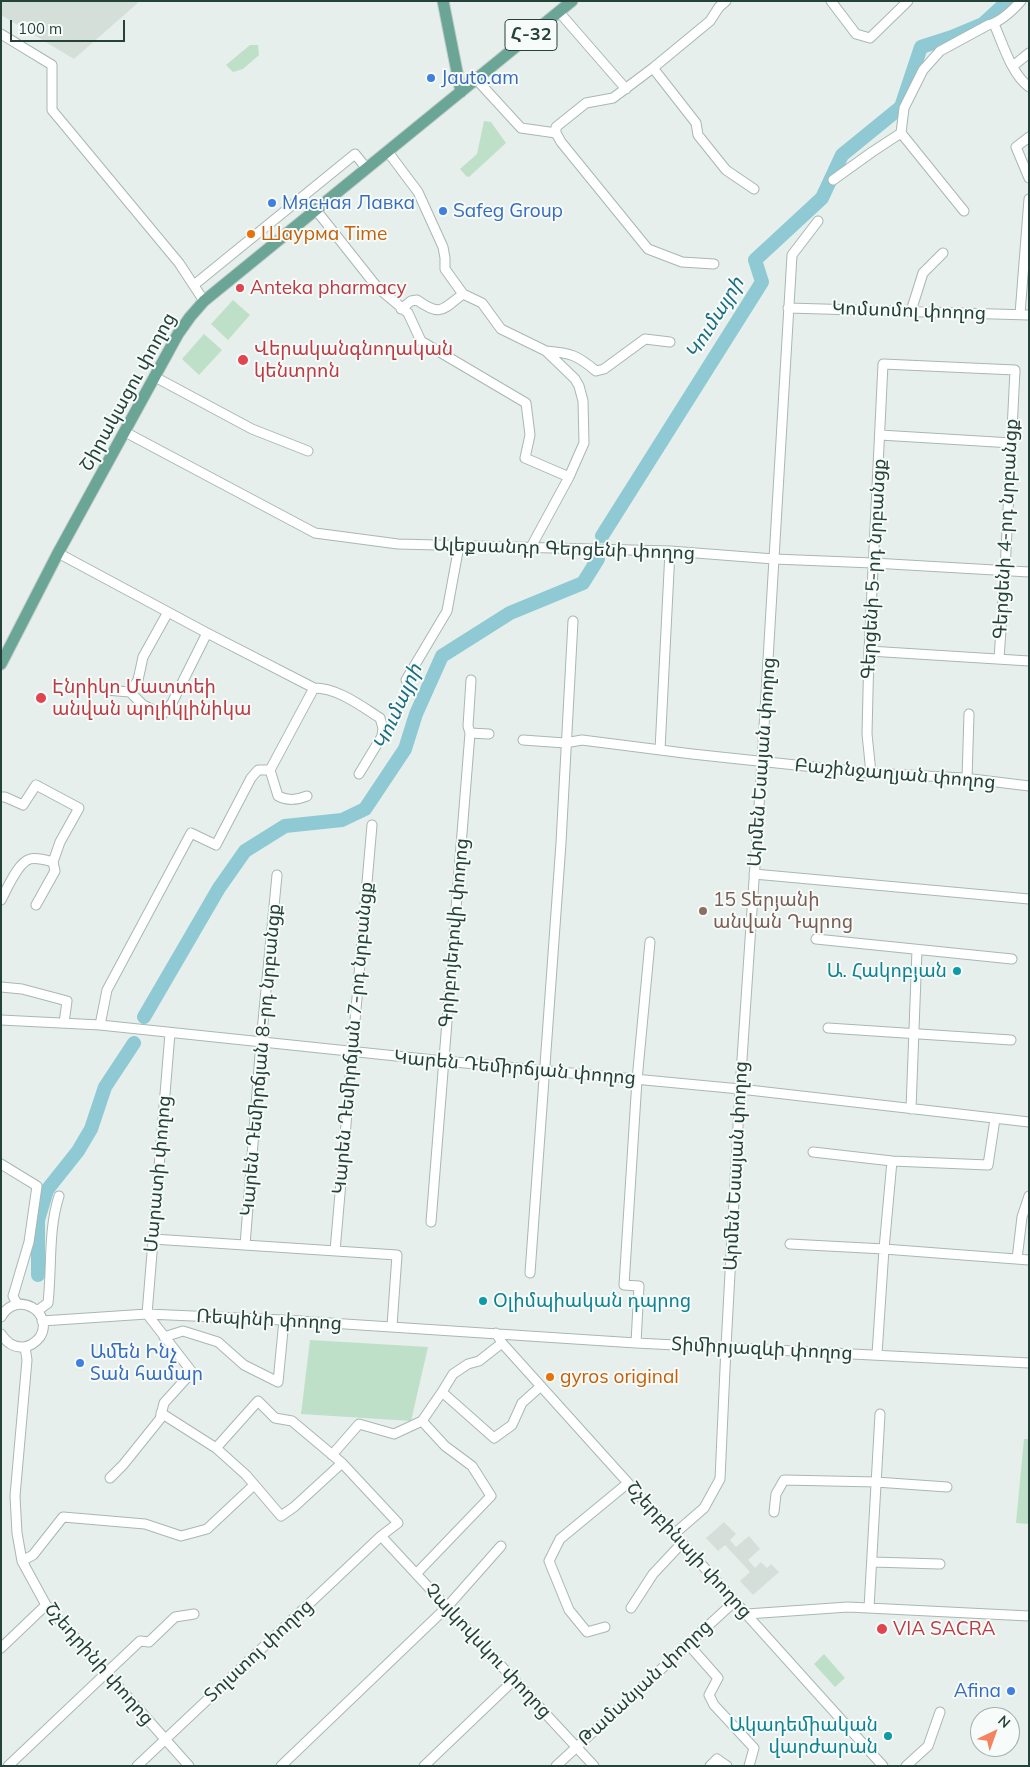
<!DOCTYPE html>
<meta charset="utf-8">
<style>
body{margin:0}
#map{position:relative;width:1030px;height:1767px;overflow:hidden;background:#e6efeb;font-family:Mulish,sans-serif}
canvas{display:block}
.frame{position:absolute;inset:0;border:2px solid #24423a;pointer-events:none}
.north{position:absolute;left:970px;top:1707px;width:50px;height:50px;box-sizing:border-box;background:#f7fbf9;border:1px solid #a3b1ad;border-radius:50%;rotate:42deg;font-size:14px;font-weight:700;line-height:20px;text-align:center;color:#24423a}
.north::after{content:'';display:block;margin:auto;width:18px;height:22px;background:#f4845f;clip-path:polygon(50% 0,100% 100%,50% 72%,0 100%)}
.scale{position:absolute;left:10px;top:20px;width:115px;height:22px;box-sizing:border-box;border:2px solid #24423a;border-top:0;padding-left:6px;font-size:15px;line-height:18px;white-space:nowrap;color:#24423a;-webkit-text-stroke:4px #f7fbf9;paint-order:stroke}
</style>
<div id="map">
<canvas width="1030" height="1767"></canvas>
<div class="frame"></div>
<div class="north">N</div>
<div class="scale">100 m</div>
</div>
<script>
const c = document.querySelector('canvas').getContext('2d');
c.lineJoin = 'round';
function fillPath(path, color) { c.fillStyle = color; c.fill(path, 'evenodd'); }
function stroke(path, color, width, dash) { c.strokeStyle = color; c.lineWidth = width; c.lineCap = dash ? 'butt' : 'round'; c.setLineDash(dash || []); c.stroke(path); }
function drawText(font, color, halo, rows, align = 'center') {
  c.font = font + ' Mulish,"Noto Sans Armenian",sans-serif'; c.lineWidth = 4; c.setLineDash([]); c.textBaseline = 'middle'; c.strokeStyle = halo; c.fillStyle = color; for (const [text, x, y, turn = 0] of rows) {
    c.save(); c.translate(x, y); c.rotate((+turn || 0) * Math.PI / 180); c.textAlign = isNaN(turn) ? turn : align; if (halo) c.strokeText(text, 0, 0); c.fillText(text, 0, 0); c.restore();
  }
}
fillPath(new Path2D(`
 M1,1H140L74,59L1,15Z
 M724,1522L736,1534L730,1540L736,1547L749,1536L760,1549L748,1560L755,1568L761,1562L767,1568L771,1564L779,1572L753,1595L740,1581L750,1572L725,1545L718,1551L706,1538Z`), '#d4dfda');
fillPath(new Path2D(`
 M250,45H258L259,55L243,69L233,72L226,65Z
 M484,121L491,122L506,143L469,177L466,176L460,169L477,154Z
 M233,300L250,315L228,340L211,324Z
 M204,334L222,350L199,375L182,359Z
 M310,1340L428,1347L411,1421L301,1414Z
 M1024,1439H1029V1524L1016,1523Z
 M824,1654L845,1678L835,1687L814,1664Z`), '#bfe0c8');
stroke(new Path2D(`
 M602,536L762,282L755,260L822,198L842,155L901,107L921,47L952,37L983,24L1008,1
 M144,1017L219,888L245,851L285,826L342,820L365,809L405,749L416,714L442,656L510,613L583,583L598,559
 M38,1275V1220L47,1190L78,1151L91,1129L105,1087L134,1043`), '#8ec9d4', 14);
const minor = new Path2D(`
 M831,1L856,34L870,38L908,1
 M559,12L626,89
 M994,24C1003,44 1011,73 1029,87
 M1,34L52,65V110L179,263L204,301
 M1013,66L1029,53
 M653,68L696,123L698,135L726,170L754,189
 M476,79L521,128L556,133
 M901,133L964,211
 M1029,137L1016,147L1029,178
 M388,152L418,192L443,247L445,258V269L463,294L482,303L501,329L546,351L575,379L579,386L583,401L584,443L569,477L531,547
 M833,180L872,152L901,133L904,108L923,70L940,51L988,25C1001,22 1012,11 1021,1
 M316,210L377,287L408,313L421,341L526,403L530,435L525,458L569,477
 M714,264L682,262L648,249L561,142L556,133V127L586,103L613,98L653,68L710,21L719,7L726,1
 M194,285L355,154L367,169
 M788,308L1029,315
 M401,309L411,301L417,300C441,317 442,310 463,294
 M911,311L923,273L943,253
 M1020,314L1029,199
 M546,351C571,353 577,355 596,371L604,369L645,339L670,342
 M155,377L252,429L308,451
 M125,432L315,533L398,544L670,551L774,559L873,563L1029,572
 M880,435L1012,443
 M58,553L207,633L314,688L270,770H258L251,778L216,845L191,833L107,990L100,1025
 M869,651L1029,661
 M406,680L447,611L459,546
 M314,688C338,688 361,706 380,718L383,728L382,736L359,774
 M106,690L130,692L143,705L163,714L172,703L207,633
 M130,692L138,680L143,657L168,612
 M470,733L489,734
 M523,740L565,743L582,740L692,754L871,773L964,778L1029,786
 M660,750L670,551
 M270,770L278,796C288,801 296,800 307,796
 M871,773L867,734L869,651L883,364L1015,370L1005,571L999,659
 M967,779L969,714
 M1,797H5L23,805L36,785L79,808L60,842L53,862C46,860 37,857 30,859C18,862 7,889 1,900
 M754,874L1029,899
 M36,905L55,871L53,862
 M816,939L1012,959
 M1,987L22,989L67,1001L64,1023
 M1,1020L100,1025L444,1061L740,1089L1029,1122
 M828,1028L1011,1040
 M911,1109L917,950
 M813,1152L892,1161L988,1165L995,1119
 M1,1164L37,1186L29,1242L13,1296L17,1304
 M431,1222L470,733L468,726L471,680
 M153,1239L397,1255L392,1326
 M790,1244L884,1249L1029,1260
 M245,1245L261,1042L277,875
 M335,1251L372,825
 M1017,1259L1022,1217L1029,1196
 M530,1273L561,843L573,621
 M37,1311L48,1303C52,1268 48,1230 59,1196
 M1,1317C16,1289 55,1312 40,1337C36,1342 30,1346 24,1347C14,1348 6,1342 1,1334
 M42,1321L147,1314L284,1320L636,1343L1029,1363
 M496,1333L502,1343L883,1766
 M164,1337L183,1331L218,1342L244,1365L278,1382L284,1320
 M502,1343L479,1361L468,1364L453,1374L442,1392L494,1438L512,1425L522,1403L541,1386
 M636,1343L639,1286L624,1285L637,1080L650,942
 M25,1347L27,1360L15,1496L17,1533L22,1561L46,1605L189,1766
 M877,1354L884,1249L892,1161
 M216,1448L258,1401L275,1418L292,1421L342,1463
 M332,1455L359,1424L394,1434L422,1421
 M110,1478L123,1465L160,1419L164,1403L192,1372L147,1314L170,1033
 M774,1512L776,1494L784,1480L876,1482L947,1487
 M674,1534L704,1508L720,1479L726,1347L740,1089L762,761L792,255L818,221
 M381,1536L594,1766
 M22,1561L33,1555L63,1517L145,1524L181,1536L207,1529L254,1485
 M872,1562L940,1564
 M416,1574L491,1496L472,1466L445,1446L422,1421L442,1392
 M631,1608L653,1574L682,1543
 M869,1608L880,1414
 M747,1614L848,1607L1029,1616
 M605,1627L587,1632L569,1610L549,1561L560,1539L628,1483
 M688,1644L718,1678L709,1695L714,1705L754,1748L749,1766
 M1,1648L46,1605
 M8,1766L140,1641L149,1642L175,1617L194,1614
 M137,1766L381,1536L398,1523L342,1463L294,1507L281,1516L246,1475L216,1448L161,1413
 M281,1766L447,1607L501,1546
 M424,1766L514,1680
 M556,1766L735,1601
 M710,1766L717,1759L727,1766
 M906,1766L928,1746L940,1712`);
const major = new Path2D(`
 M443,1L461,92
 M1,664L58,553L178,334L190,317L204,301L572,1`);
stroke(minor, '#a8b8b2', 11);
stroke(major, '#c2cac8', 13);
stroke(minor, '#fff', 9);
stroke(major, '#6aa596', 11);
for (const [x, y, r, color] of [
 [431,78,5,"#3f7fe0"],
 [272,203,5,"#3f7fe0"],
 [443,211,5,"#3f7fe0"],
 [251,234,5,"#e8710a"],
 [240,288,5,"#e0444e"],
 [243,360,6,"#e0444e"],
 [41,698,6,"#e0444e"],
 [703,911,5,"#8d6e63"],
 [957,971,5,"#0f9aa8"],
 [483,1301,5,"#0f9aa8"],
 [80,1363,5,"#3f7fe0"],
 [550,1377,5,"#e8710a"],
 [882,1629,6,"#e0444e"],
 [1011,1691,5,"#3f7fe0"],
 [888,1736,5,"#0f9aa8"]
]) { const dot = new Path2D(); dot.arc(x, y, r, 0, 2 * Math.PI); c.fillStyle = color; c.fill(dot); stroke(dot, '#f7fbf9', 2); }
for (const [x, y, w] of [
 [531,35,52]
]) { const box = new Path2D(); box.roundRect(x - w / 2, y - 15.5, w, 31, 4); c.fillStyle = '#f7fbf9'; c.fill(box); stroke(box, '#24423a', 1); }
drawText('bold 18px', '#24423a', null, [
 ["Հ-32",531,35]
]);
drawText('19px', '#366cbe', '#f7fbf9', [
 ["Jauto.am",441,78],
 ["Мясная Лавка",282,203],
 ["Safeg Group",453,211],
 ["Ամեն Ինչ",90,1352],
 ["Տան համար",90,1374],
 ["Afina",1001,1691,"right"]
], 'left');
drawText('19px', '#c56008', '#f7fbf9', [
 ["Шаурма Time",261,234],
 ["gyros original",560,1377]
], 'left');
drawText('19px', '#be3a42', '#f7fbf9', [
 ["Anteka pharmacy",250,288],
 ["Վերականգնողական",254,349],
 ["կենտրոն",254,371],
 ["Էնրիկո Մատտեի",52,687],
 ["անվան պոլիկլինիկա",52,709],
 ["VIA SACRA",893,1629]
], 'left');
drawText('19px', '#24423a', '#f7fbf9', [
 ["Կոմսոմոլ փողոց",909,311,2],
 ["Շիրակացու փողոց",128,392,-61],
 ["Գերցենի 4-րդ նրբանցք",1006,529,-87],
 ["Ալեքսանդր Գերցենի փողոց",564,549,2],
 ["Գերցենի 5-րդ նրբանցք",874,569,-87],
 ["Արմեն Եսայան փողոց",762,762,-86],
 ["Բաշինջաղյան փողոց",895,774,5],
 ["Գրիբոյեդովի փողոց",454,933,-85],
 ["Կարեն Դեմիրճյան 7-րդ նրբանցք",353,1038,-85],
 ["Կարեն Դեմիրճյան 8-րդ նրբանցք",261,1060,-85],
 ["Կարեն Դեմիրճյան փողոց",515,1068,5],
 ["Արմեն Եսայան փողոց",736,1166,-87],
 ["Մարատի փողոց",158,1174,-85],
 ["Ռեպինի փողոց",269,1320,3],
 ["Տիմիրյազևի փողոց",762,1349,3],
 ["Շչերբինայի փողոց",689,1550,48],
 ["Տոլստոյ փողոց",259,1651,-43],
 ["Չայկովսկու փողոց",488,1651,47],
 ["Շչեդրինի փողոց",99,1664,49],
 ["Թամանյան փողոց",645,1683,-43]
]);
drawText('19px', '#785e54', '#f7fbf9', [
 ["15 Տերյանի",713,900],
 ["անվան Դպրոց",713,922]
], 'left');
drawText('19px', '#0d838f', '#f7fbf9', [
 ["Ա. Հակոբյան",947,971],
 ["Օլիմպիական դպրոց",493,1301,"left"],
 ["Ակադեմիական",878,1725],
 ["վարժարան",878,1747]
], 'right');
drawText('italic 20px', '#1c6f80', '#f7fbf9', [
 ["Կումայրի",715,318,-58],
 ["Կումայրի",398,707,-66]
]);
</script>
